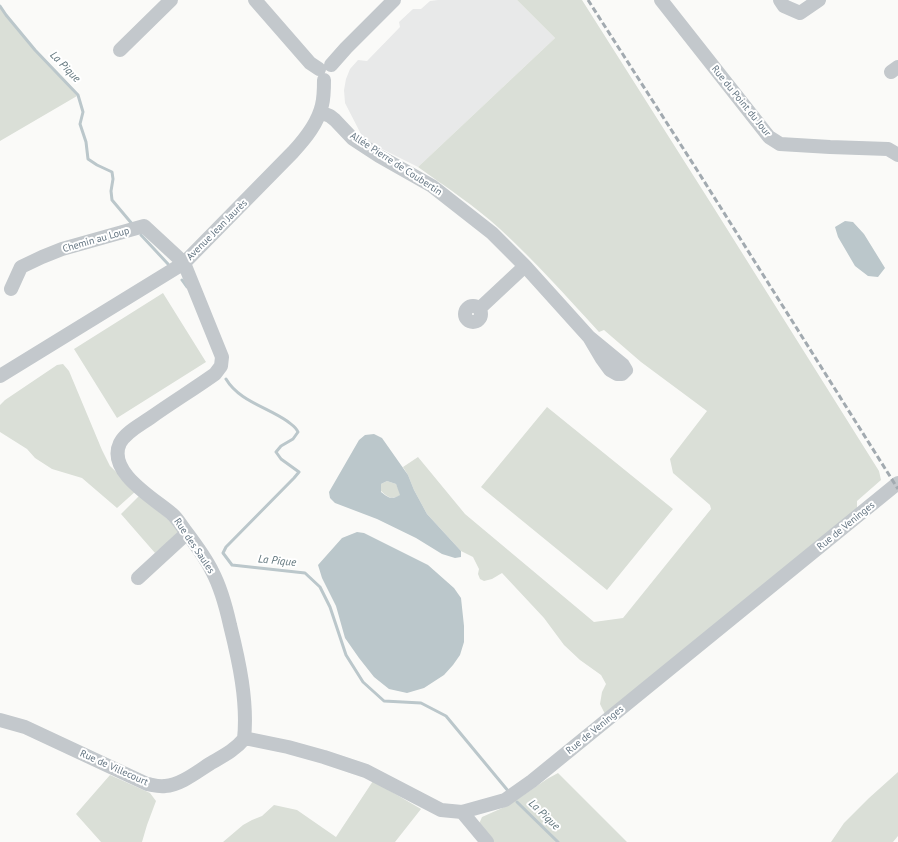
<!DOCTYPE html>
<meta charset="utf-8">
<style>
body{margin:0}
canvas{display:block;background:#fafaf8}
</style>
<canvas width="898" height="842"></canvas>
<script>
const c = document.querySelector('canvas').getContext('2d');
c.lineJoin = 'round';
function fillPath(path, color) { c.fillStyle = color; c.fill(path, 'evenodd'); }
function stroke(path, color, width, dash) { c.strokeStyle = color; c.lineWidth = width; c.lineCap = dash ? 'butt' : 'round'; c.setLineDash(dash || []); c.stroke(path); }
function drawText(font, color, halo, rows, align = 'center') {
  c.font = font + ' "PT Sans",sans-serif'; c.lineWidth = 4; c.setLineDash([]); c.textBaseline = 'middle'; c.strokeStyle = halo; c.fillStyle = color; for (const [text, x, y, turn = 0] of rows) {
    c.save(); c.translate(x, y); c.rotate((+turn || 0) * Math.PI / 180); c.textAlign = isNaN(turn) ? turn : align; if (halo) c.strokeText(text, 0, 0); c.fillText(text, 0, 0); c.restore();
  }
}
fillPath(new Path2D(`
 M438,0H517L555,38L418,167L364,140L345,103L344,90L346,79L350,69L358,60L367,61L400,27L399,22L413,9H421L430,1Z`), '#e8e9e9');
fillPath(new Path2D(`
 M517,0H582L712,205L879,471L881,480L857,501V510L606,716L600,704L602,692L606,684L601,675L580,660L564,645L544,618L502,573L492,579L484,581L480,579L478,574L479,569L473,557L461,551L427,514L414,490L408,475L403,467L418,457L465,514L594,622L623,618L711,509L710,505L673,473L670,459L707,411L641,362L604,330L599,332C567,297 535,261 500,229C475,206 446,187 418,167L555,38Z
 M0,8L8,19L34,50L50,65L77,96L0,141Z
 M163,293L206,362L117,418L74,349Z
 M63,364L69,371L102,450L110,466L136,491L117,508L82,478L52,469L35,458L27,449L0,432V405L5,400L57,365Z
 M547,407L673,509L607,590L481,487Z
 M387,481L396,484L401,495C391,500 389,498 381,491V484Z
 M140,495L181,531L155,553L121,514Z
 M898,772V836L893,842H831L844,823L869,798Z
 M558,773L627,842H492L479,824L482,817L509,805L547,779Z
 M110,775L150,793L156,801L147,825L142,842H101L76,814Z
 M373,781L421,809L395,842H223L243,825L252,820L262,816L274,805L297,810L336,837Z`), '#dadfd7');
fillPath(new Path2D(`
 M845,221L853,222L864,234L885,268L878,277L868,276L855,266L838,237L835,227Z
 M374,434L382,438L408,475L414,490L427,514L461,551V557L455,558L442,554L416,538L377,519L335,503L330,498L329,492L359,440L365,435ZM387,481L396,484L400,495C391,500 389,498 381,492V484Z
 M357,532L364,533L428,565L454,588L461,598L464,626V642L460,655L453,665L444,675L424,688L407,693L389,689L374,677L359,658L345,638L336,606L322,578L318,565L342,538Z`), '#bbc7cb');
stroke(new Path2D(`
 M0,6L6,15L35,50L78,95L83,112L80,124L86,142L88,159L97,165L112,172L113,179L111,191L112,200L133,225
 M141,235L168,264
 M182,280L187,287
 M226,379C239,401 267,407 287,421C292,425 296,427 298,432L293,439L281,446L276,452L281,459L299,472L294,478L226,547L223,553L232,565L305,573L320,587L330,607L346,655L363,682L384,701L421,703L446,716L509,792
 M517,802L558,842`), '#bbc7cb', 3);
stroke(new Path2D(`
 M255,0L310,63L319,69
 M661,0L769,137L780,144L830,147L888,149L898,155
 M780,0L784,6L800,13L819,0
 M120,50L171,0
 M331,65L346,48L394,0
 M891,72L898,67
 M320,112L330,116L335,120L353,139L379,156L432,186L492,233L525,266L589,337L602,359L610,370L617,374H622L626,370L623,365L589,337
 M11,289L21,267L42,257L62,249L144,226L184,263L222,357L221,366L215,374C194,389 171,403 150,418C140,425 126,432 120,443C106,472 155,499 172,514C178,519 182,527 187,533C196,545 205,557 212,571C221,588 226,607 230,625C239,661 248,702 244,739
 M465 314a8 8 0 1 1 16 0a8 8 0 1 1-16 0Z
 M479,309L525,266
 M0,376L184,263L293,152C306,138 318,123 322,105C324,97 324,88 324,80
 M138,578L187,533
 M0,720L25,727L147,784C153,785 159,787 165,786C181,785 198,771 211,763C223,756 235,750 244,739
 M244,739H249L288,747L324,757L366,771L441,810L462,812L505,800L532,781L898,483
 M462,812L487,842`), '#c3c8cc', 14);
stroke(new Path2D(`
 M588,0L697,170L898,489`), '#a2aab0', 3, [6, 3]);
drawText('10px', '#657683', '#fff', [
 ["Rue du Point du Jour",741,101,51],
 ["Allée Pierre de Coubertin",396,164,33],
 ["Avenue Jean Jaurès",217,230,-45],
 ["Chemin au Loup",96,240,-16],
 ["Rue de Veninges",846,526,-39],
 ["Rue des Saules",194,546,56],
 ["Rue de Veninges",595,730,-39],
 ["Rue de Villecourt",114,768,24]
]);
drawText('italic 11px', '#60757c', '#fff', [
 ["La Pique",65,67,46],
 ["La Pique",277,561,6],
 ["La Pique",544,815,44]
]);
</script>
